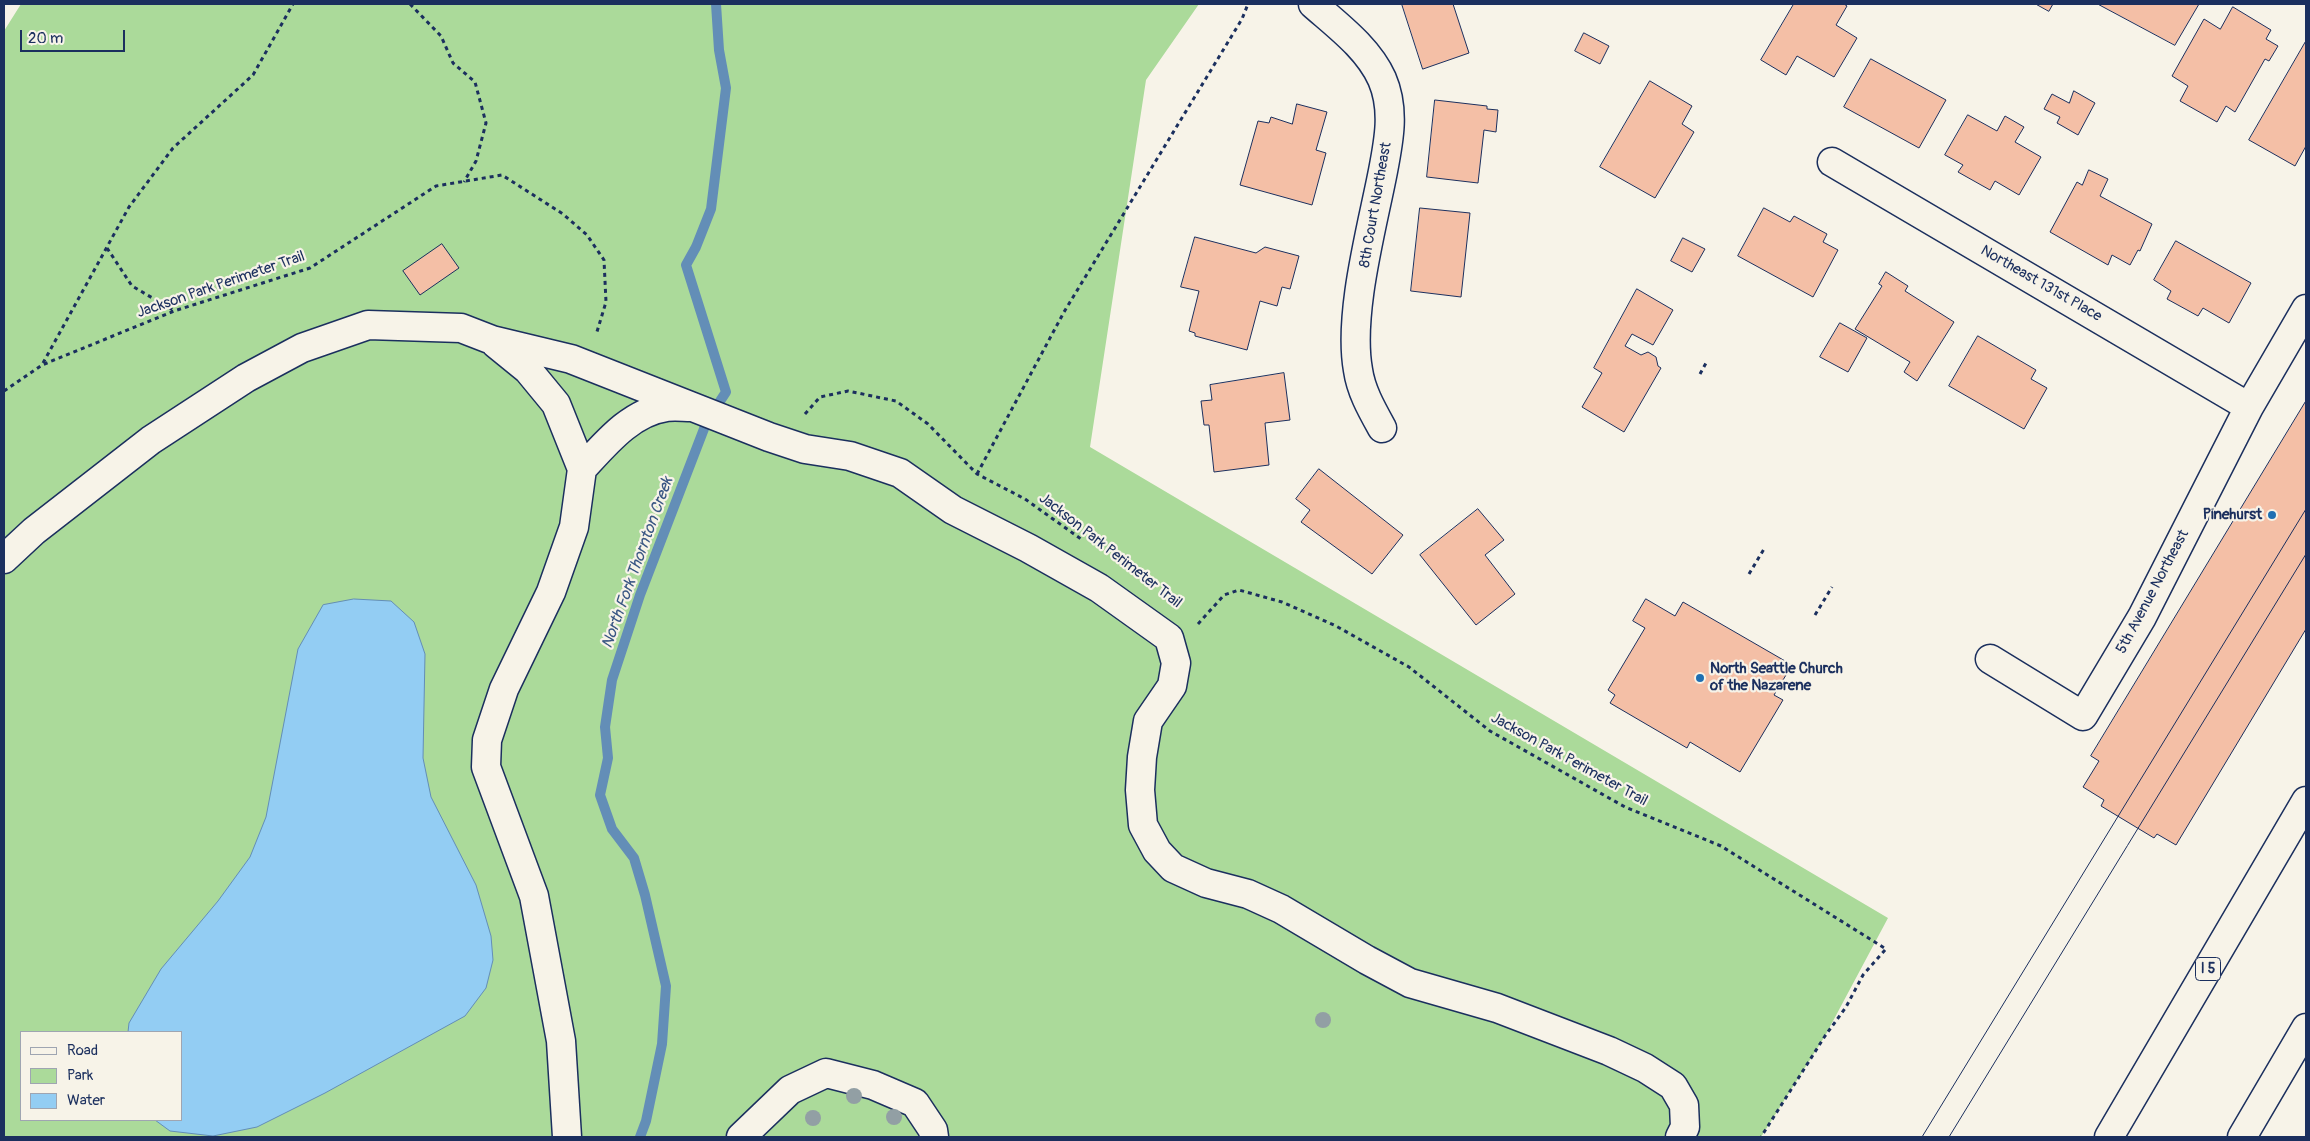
<!DOCTYPE html>
<style>
body{margin:0}
#map{position:relative;width:2310px;height:1141px;overflow:hidden;background:#f7f3e8;font-family:Pangolin,sans-serif}
canvas{display:block}
.frame{position:absolute;inset:0;border:5px solid #1b2f5e;pointer-events:none}
.legend{position:absolute;left:20px;top:1031px;width:162px;height:90px;box-sizing:border-box;background:#f7f3e8;border:1px solid #9fa5b1;margin:0;padding:6px 9px;list-style:none;font-size:15px;color:#1b2f5e}
.legend li{display:flex;align-items:center;gap:10px;height:25px}
.legend b{width:25px;border:1px solid #9fa5b1}
.scale{position:absolute;left:20px;top:30px;width:105px;height:22px;box-sizing:border-box;border:2px solid #1b2f5e;border-top:0;padding-left:6px;font-size:15px;line-height:18px;white-space:nowrap;color:#1b2f5e;-webkit-text-stroke:4px #f7f3e8;paint-order:stroke}
</style>
<div id="map">
<canvas width="2310" height="1141"></canvas>
<div class="frame"></div>
<ul class="legend">
<li><b style="height:6px;background:#f7f3e8"></b>Road</li>
<li><b style="height:14px;background:#abda9a"></b>Park</li>
<li><b style="height:14px;background:#93cdf3"></b>Water</li>
</ul>
<div class="scale">20 m</div>
</div>
<script>
const c = document.querySelector('canvas').getContext('2d');
c.lineJoin = 'round';
function fillPath(path, color) { c.fillStyle = color; c.fill(path, 'evenodd'); }
function stroke(path, color, width, dash) { c.strokeStyle = color; c.lineWidth = width; c.lineCap = dash ? 'butt' : 'round'; c.setLineDash(dash || []); c.stroke(path); }
function drawText(font, color, halo, rows, align = 'center') {
  c.font = font + ' Pangolin,sans-serif'; c.lineWidth = 4.5; c.setLineDash([]); c.textBaseline = 'middle'; c.strokeStyle = halo; c.fillStyle = color; for (const [text, x, y, turn = 0] of rows) {
    c.save(); c.translate(x, y); c.rotate((+turn || 0) * Math.PI / 180); c.textAlign = isNaN(turn) ? turn : align; if (halo) c.strokeText(text, 0, 0); c.fillText(text, 0, 0); c.restore();
  }
}
fillPath(new Path2D(`
 M21,4H1199L1146,80L1090,447L1888,918L1825,1036L1761,1137H4V31ZM21,1032H181V1120H21Z`), '#abda9a');
const water = new Path2D(`
 M354,599L391,601L414,622L425,654L423,758L431,797L476,885L491,936L493,960L486,988L465,1016L325,1093L257,1127L213,1136L170,1131L155,1120H181V1032H128L129,1023L161,969L218,901L250,857L266,817L298,649L323,605Z`);
fillPath(water, '#93cdf3');
stroke(water, '#638eb7', 1);
stroke(new Path2D(`
 M640,1137L646,1121L662,1044L666,986L645,895L634,858L612,829L600,795L608,758L605,727L612,680L640,595L707,421L726,392L686,265L696,247L711,209L726,88L719,50L716,4`), '#638eb7', 10);
const building = new Path2D(`
 M1402,4H1453L1469,53L1423,69Z
 M1794,4H1844L1847,6L1836,25L1857,38L1834,77L1797,56L1786,75L1761,60Z
 M2036,4H2053L2049,11Z
 M2098,4H2199L2175,45Z
 M2233,7L2271,30L2266,39L2278,46L2269,61L2265,59L2235,112L2226,106L2217,122L2180,101L2188,86L2172,76L2204,19L2220,29Z
 M1584,33L1609,46L1600,64L1575,51Z
 M2306,41V146L2295,166L2249,140Z
 M1871,59L1946,100L1919,148L1844,107Z
 M1650,81L1692,106L1682,124L1694,132L1655,198L1600,167Z
 M2074,91L2095,103L2078,135L2057,123L2060,117L2044,109L2052,94L2069,103Z
 M1435,100L1487,106V109L1498,110L1496,132L1484,130L1478,183L1427,177Z
 M1297,104L1327,112L1316,150L1326,153L1312,205L1240,185L1258,121L1269,123L1271,117L1292,124Z
 M1968,115L1997,131L2005,116L2024,127L2015,142L2041,157L2019,195L1995,181L1990,190L1958,172L1963,165L1945,155Z
 M2089,170L2108,179L2100,196L2152,224L2140,251L2138,250L2130,265L2112,255L2108,265L2050,232L2077,182L2082,185Z
 M1420,208L1470,213L1461,297L1411,291Z
 M1764,208L1790,222L1794,216L1827,234L1823,242L1838,250L1813,297L1738,256Z
 M1195,237L1256,253L1265,247L1299,256L1290,289L1282,287L1277,306L1260,301L1247,350L1195,336V333L1189,331L1199,291L1181,287Z
 M1683,238L1705,249L1692,272L1671,261Z
 M2176,241L2251,283L2229,323L2203,308L2198,316L2167,299L2171,291L2154,280Z
 M442,244L459,268L420,295L403,271Z
 M1886,272L1908,286L1905,291L1954,322L1917,381L1904,372L1910,362L1855,329L1882,286L1879,284Z
 M1637,289L1673,310L1653,345L1632,334L1625,346L1641,355L1648,352L1656,357L1658,366L1661,368L1624,432L1582,407L1602,373L1594,368Z
 M1840,323L1867,338L1848,372L1820,357Z
 M1978,336L2036,370L2031,379L2047,388L2024,429L1949,386Z
 M1284,373L1290,420L1265,423L1269,465L1214,472L1209,425H1204L1201,401L1212,400L1210,385Z
 M2306,401V629L2176,845L2157,834L2154,838L2101,806L2104,800L2083,787L2099,761L2091,756Z
 M1319,469L1403,535L1372,574L1301,522L1310,510L1296,499Z
 M1478,509L1504,540L1485,555L1515,594L1476,625L1420,555Z
 M1646,599L1675,616L1683,602L1792,665L1774,695L1783,700L1740,772L1690,742L1687,748L1610,703L1615,695L1608,690L1645,628L1633,621Z`);
fillPath(building, '#f4bfa6');
stroke(building, '#1b2f5e', 1);
const minor = new Path2D(`
 M1313,4C1338,26 1368,48 1382,79C1395,109 1389,140 1383,171C1372,228 1348,314 1358,370C1361,391 1372,410 1382,428
 M1832,162L2249,407
 M496,344L528,370L556,404L582,469L574,527L551,592L504,689L487,740L486,767L534,896L561,1041L567,1137
 M582,469C606,443 631,412 667,407C675,406 683,407 691,407
 M4,559L34,531L151,440L246,378L302,348L368,325L461,328L492,340L571,359L769,437L805,449L850,456L900,473L953,510L1028,548L1099,588L1169,638L1176,663L1172,686L1148,721L1142,757L1140,790L1143,825L1157,851L1173,868L1206,883L1248,894L1281,909L1367,960L1410,983L1497,1008L1609,1051L1645,1068L1673,1086L1684,1105L1685,1127L1680,1137
 M1990,659L2083,716L2142,617L2249,407L2306,309
 M741,1137L790,1090L826,1073L873,1085L915,1103L933,1130L934,1137`);
const highway = new Path2D(`
 M2109,1137L2306,801
 M2242,1137L2306,1028`);
stroke(minor, '#1b2f5e', 31);
stroke(highway, '#1b2f5e', 31);
stroke(new Path2D(`
 M410,4L441,36L453,63L475,82L486,123L476,161L464,182
 M107,248L132,286L173,310
 M43,363L129,207L173,148L253,75L293,4
 M1700,374L1706,363
 M4,391L42,365L174,311L310,268L436,186L502,175L563,214L587,235L604,260L606,302L596,335
 M805,414L820,397L848,391L896,401L928,424L977,474L1025,499L1081,539
 M977,474L1064,312L1242,19L1248,4
 M1749,574L1764,549
 M1815,615L1832,587
 M1198,624L1224,595L1239,590L1282,602L1336,626L1409,667L1490,731L1625,807L1721,846L1886,949L1863,975L1846,1007L1825,1036L1761,1137`), '#1b2f5e', 3, [4, 4]);
stroke(minor, '#f7f3e8', 28);
stroke(highway, '#f7f3e8', 28);
stroke(new Path2D(`
 M1922,1137L2306,509
 M1949,1137L2306,554`), '#1b2f5e', 1);
c.fillStyle = '#929fa4';
for (const [x, y] of [
 [1323,1020],
 [854,1096],
 [894,1117],
 [813,1118]
]) { c.beginPath(); c.arc(x, y, 8, 0, 2 * Math.PI); c.fill(); }
for (const [x, y, r, color] of [
 [2272,515,5,"#1f6fb2"],
 [1700,678,5,"#1f6fb2"]
]) { const dot = new Path2D(); dot.arc(x, y, r, 0, 2 * Math.PI); c.fillStyle = color; c.fill(dot); stroke(dot, '#f7f3e8', 2); }
for (const [x, y, w] of [
 [2208,969,25]
]) { const box = new Path2D(); box.roundRect(x - w / 2, y - 11.5, w, 23, 4); c.fillStyle = '#f7f3e8'; c.fill(box); stroke(box, '#1b2f5e', 1); }
drawText('bold 14px', '#1b2f5e', null, [
 ["I 5",2208,969]
]);
drawText('15px', '#1b2f5e', '#f7f3e8', [
 ["8th Court Northeast",1376,205,-80],
 ["Northeast 131st Place",2041,284,30],
 ["Jackson Park Perimeter Trail",221,285,-19],
 ["Jackson Park Perimeter Trail",1110,551,38],
 ["5th Avenue Northeast",2153,592,-62],
 ["Jackson Park Perimeter Trail",1569,760,29]
]);
drawText('bold 15px', '#1b2f5e', '#f7f3e8', [
 ["Pinehurst",2262,515],
 ["North Seattle Church",1710,669,"left"],
 ["of the Nazarene",1710,686,"left"]
], 'right');
drawText('italic 16px', '#395683', '#f7f3e8', [
 ["North Fork Thornton Creek",638,563,-70]
]);
</script>
